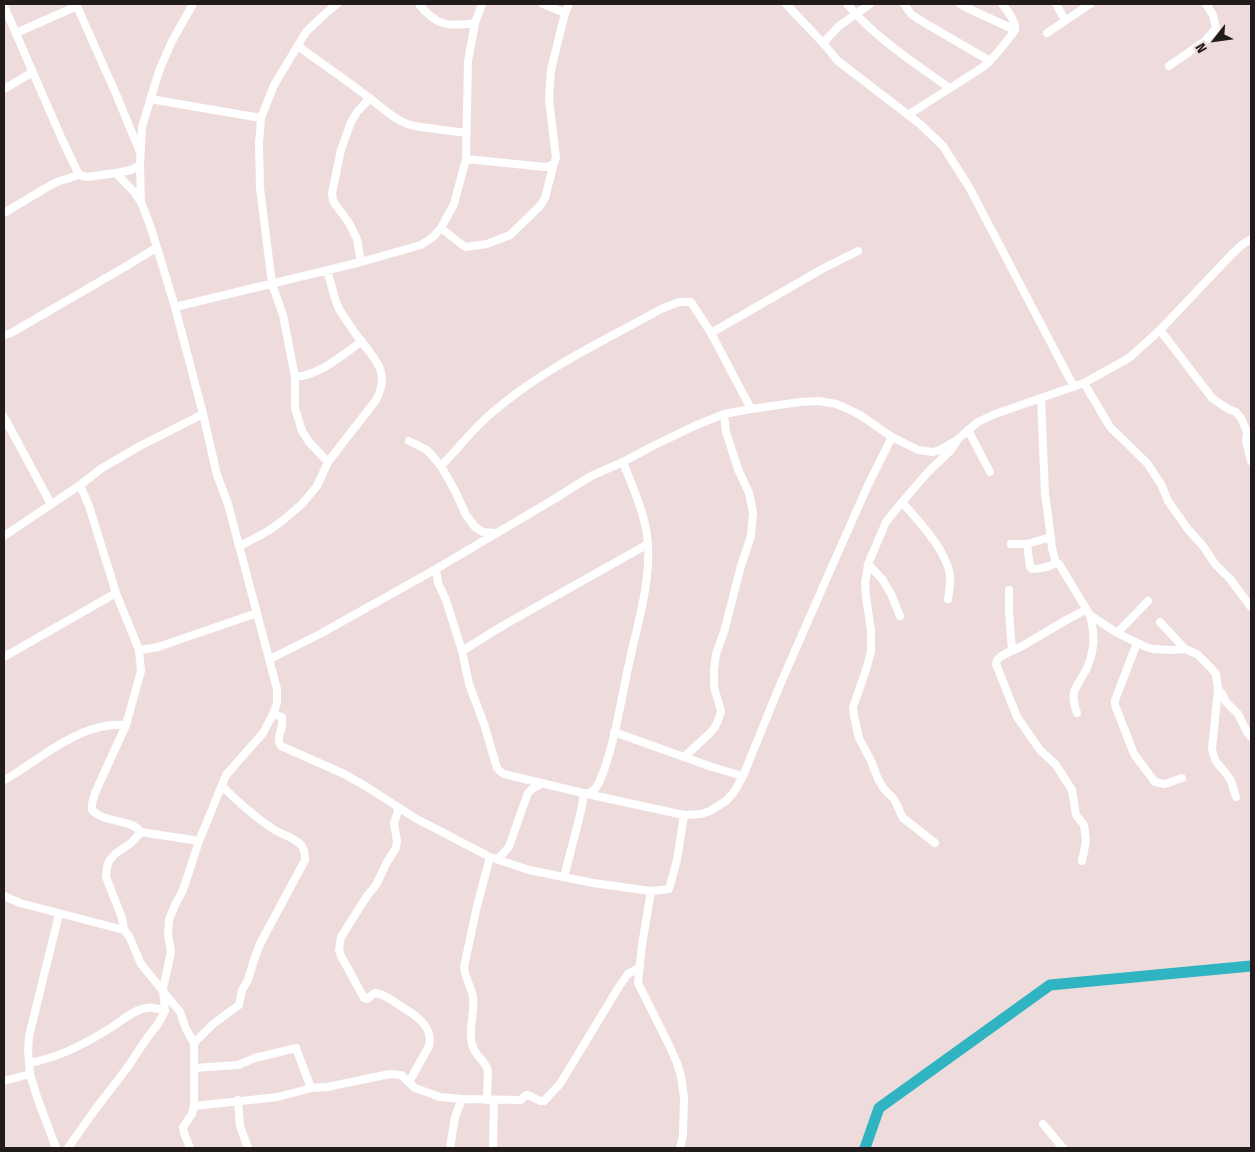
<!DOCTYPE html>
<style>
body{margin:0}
#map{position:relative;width:1255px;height:1152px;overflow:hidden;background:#eedcdc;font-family:"Fira Sans Condensed",sans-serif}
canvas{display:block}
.frame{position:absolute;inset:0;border:5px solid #221b1b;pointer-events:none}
.north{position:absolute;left:1190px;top:15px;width:50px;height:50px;-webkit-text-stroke:4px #eedcdc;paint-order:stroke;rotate:240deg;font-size:14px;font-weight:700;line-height:20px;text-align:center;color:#221b1b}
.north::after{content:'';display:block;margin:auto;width:18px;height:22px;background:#221b1b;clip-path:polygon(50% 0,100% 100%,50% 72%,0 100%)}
</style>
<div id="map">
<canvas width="1255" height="1152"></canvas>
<div class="frame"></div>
<div class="north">N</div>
</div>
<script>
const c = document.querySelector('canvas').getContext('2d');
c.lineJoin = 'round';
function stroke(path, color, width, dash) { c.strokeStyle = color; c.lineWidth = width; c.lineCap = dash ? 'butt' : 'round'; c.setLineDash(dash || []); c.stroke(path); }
stroke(new Path2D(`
 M865,1148L879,1108L1050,985L1251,966`), '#31b4c1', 11);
stroke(new Path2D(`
 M76,4L116,94L140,152
 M419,4C436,26 448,27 475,23
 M543,4L565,13
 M786,4L823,43L838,61L920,124L943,146L969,187L1074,387
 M847,4C874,37 915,63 949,88
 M904,4L911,14L918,19L990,61
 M960,4L965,7L1015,30
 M1056,4L1065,20
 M4,6L61,137L79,175
 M16,33L77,6
 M1047,33L1090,4
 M823,43L839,26L870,4
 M298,46C321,63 345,79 368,97C384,109 395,121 414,126L466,133
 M1169,66L1205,41L1216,28L1213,15L1206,4
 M4,89L33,72
 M150,99L261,118
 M908,115L983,67C996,57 1005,43 1015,30C1016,20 1007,11 1002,4
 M466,159L545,167L551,166L554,163L556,158L549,99L551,70L565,13L569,4
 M116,173L134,192L141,202
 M4,213L44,189L57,182L79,175L87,177L116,173L131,170L140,165
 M441,228L461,244L466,247L487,244L510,235L540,206L545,198L554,163
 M361,262L357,239L349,223L333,201L332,193L341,150L351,122L357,112L370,98
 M175,307L361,262L421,245L433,237L441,228L454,204L466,159L468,61L475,23L482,4
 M1160,330L1212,398L1228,409L1236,412L1241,418L1247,432L1246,441L1251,461
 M4,335L11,333L118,271L156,248
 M295,377C320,375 341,356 362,341
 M1084,383L1110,427L1147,463L1161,484L1168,501L1187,528L1203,546L1215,564L1230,579L1251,607
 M1041,398L1045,494L1048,515L1052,548L1056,563L1059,564L1090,615L1117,633L1146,647L1153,649L1170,650L1185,649L1197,654L1211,668L1216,674L1218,689L1212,749C1215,768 1224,766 1231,781C1233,786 1234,792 1236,797
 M751,409L711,333L824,268L858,251
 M4,417L51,504
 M968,430L990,472
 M409,441L427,450L441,466L455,491L466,515L475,527L483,532L497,533
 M328,462L309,442L302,431L295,408V377L283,315L272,284L260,188L259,144L261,118L274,85L306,32L326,13L337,4
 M441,466C459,448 474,427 494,411C544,368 604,341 661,309L679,302H691L711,333
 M80,485L89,506L116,593L139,650L141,671L126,725L95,793L92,804V810C105,824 130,818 141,832
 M902,502C919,522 945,548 950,575C951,583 949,591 948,599
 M4,536L80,485L102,468L140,446L203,414
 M1011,544H1027L1051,537
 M1027,544L1030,567L1032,569C1041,569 1049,567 1056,563
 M240,546L268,531L282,521L302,504L317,486L328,462L376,400C390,374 377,361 361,341C353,331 346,320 339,309L336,302L327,270
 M868,564L882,579L891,594L900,616
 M436,569L438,583L446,600L462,651L469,684L484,724L497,768L501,772L504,774L587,794L684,815L701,814L710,811L726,801L734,792L743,776L780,685L829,573L868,485L892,437
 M1009,590V612L1012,650
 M1160,622L1185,649
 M1117,633L1148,601
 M1137,643L1115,700V705L1134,754L1155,782L1165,784L1182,778
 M139,650L153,648L161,646L257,613
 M462,651L504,625L648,544
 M4,657L116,593
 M270,659L320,634L436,569L551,501L591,476L623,462L651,447L692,427L724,414L751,409L800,402L819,401L836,404L848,409L860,415L892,437L918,450L933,452L940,450L957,440
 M1218,689L1223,695L1226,702L1238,714L1247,732L1251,737
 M1077,713C1069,690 1076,689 1086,670C1095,651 1095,635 1090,615
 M273,714L282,717C282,719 282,722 282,725C281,733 276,739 281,746L344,774L367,787L415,818L490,857L529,870L593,883L651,891L669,889L677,860L684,815
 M614,732L712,767L743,776
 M684,757L709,734L715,727L719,718L721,711L714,687V671L716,654L724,632L741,566L751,536L753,512L749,493L738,469L726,432L724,414
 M4,780C17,774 27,765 40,757C65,740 95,722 126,725
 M587,794C595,791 598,786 601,778C616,740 621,698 630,659C638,622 650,584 648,546C647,517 633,489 623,462
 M399,808L394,823L397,841L396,848L387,862L376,885L367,896L341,937L339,950L341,956L364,998L367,999L375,993C384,994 392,1000 399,1005C414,1014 434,1026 429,1046L409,1082
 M935,843L903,818L894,799L884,789L878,779L871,761L859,738L854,716L853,707L866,670L871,652V630L866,597L865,583L867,572L868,564L886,522L897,508L928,472L951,450L958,439L978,422L995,414L1084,383L1129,358L1160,330L1233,253L1243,244L1251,239
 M498,859L509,847L520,815L528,793L532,789L541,784
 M1082,861L1086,841L1084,825L1076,815L1072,790L1056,765L1040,750L1017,717L996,664C997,661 996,660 999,658C1006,652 1016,650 1024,645C1045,633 1064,620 1086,610
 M564,877L581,811L584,794
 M651,891L642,945L638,983L669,1045L677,1063L681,1076L684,1097L683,1135L680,1148
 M4,896L20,903L124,930L129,936L141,964L180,1012L186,1029L194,1043V1106L192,1114L183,1127L184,1133L190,1148
 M124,930L122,918L106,877L107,867L109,861L115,854L131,843L141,832L199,841
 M194,1043L213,1024L239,1005L242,990L248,980L254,960L260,944L305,860C305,855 305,849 301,845C294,837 282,835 273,829C255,817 238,802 222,786
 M297,1051L311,1088
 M29,1063C59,1058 87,1043 112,1027C122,1020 134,1010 146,1008C152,1006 159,1009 165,1011
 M195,1068L238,1065L255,1058L296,1048
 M4,1081L30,1074
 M238,1100L240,1126L248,1148
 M487,1100L488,1071C485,1060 474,1055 472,1044C468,1030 475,1012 473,997C471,986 465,979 464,967L477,906L490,857
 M194,1106L278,1097L311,1088L327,1087L390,1074L401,1075L415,1088L440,1097L462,1099L521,1100L526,1095H528L540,1101H544L560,1084L620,985L628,974L640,967
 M1043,1124L1063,1148
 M56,1148L37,1097L30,1074L28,1050L29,1036L33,1020L59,914
 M68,1148L94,1111L127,1068L147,1038L158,1024L165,1011L163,989L171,952L168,934L169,920L175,905L183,890L199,841L226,775L263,733L273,714L277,703V689L228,504L217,475L203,414L175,307L151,228L141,202L140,165L142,127L159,71L172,41L193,4
 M450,1148L455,1117L462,1099
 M493,1148L494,1100`), '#fff', 8);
</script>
